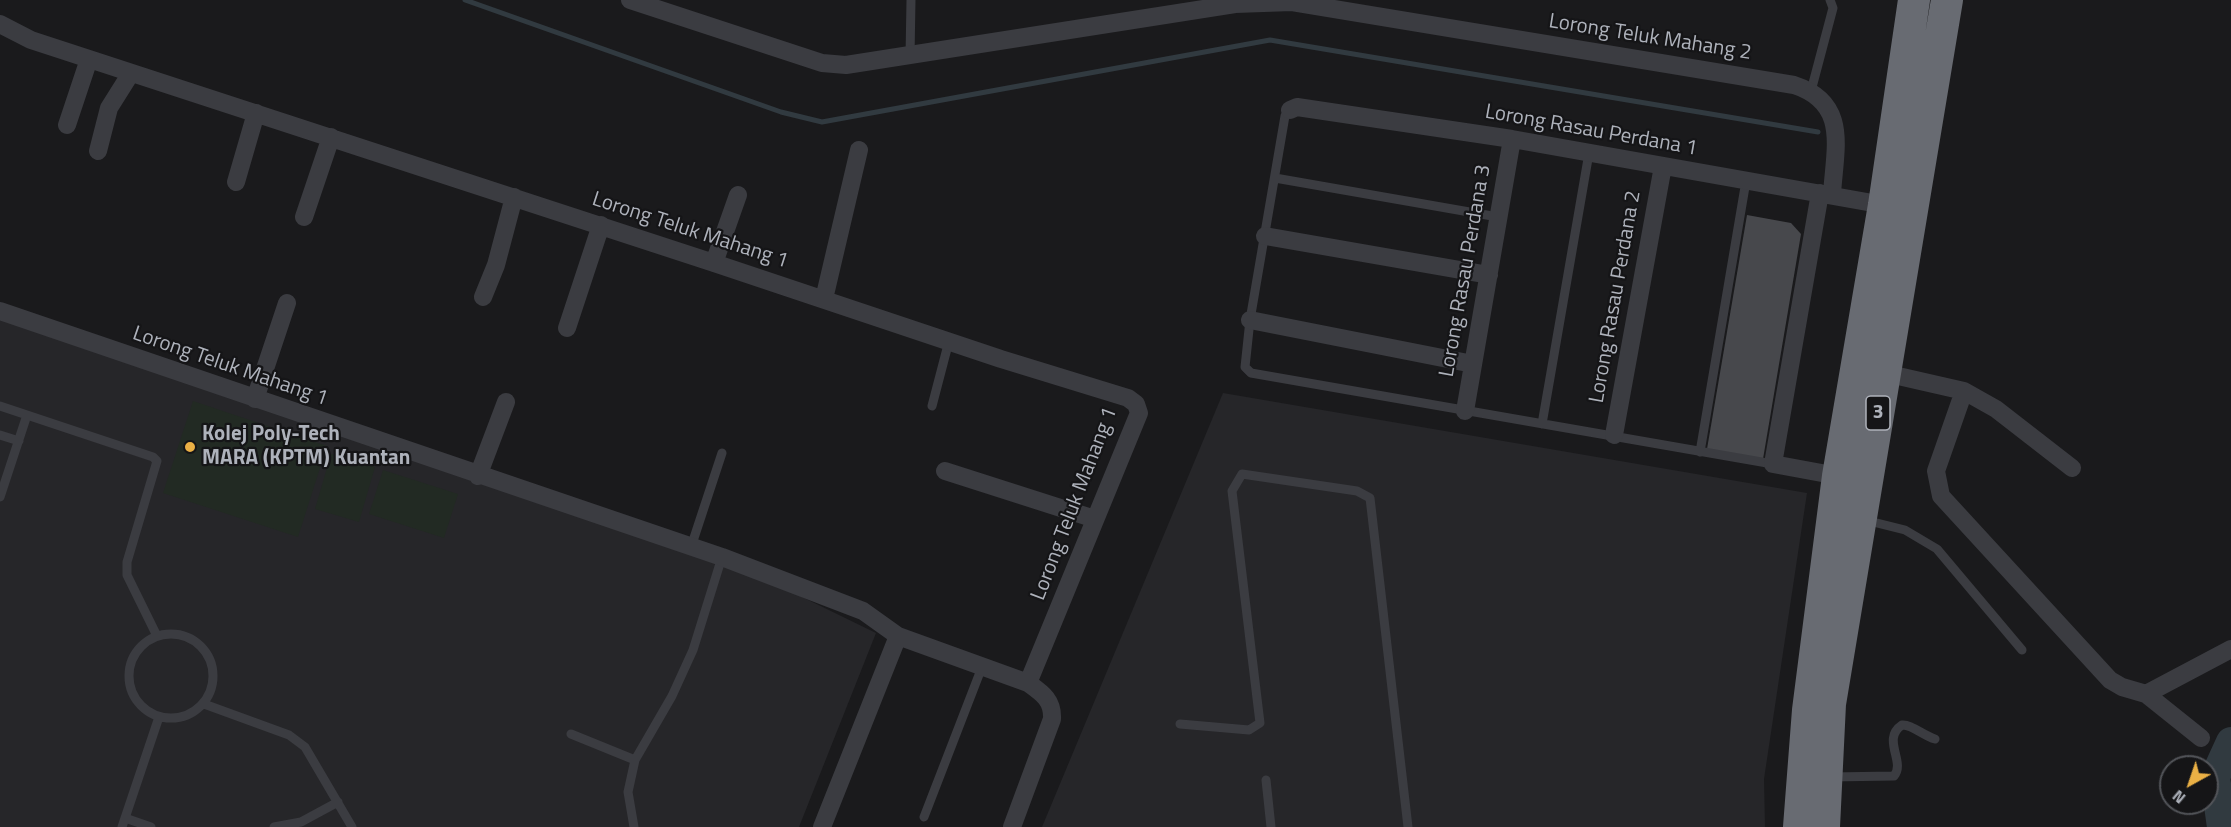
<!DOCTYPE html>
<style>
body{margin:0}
#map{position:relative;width:2231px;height:827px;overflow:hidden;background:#1a1a1c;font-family:"Titillium Web",sans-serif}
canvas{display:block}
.north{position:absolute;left:2159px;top:755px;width:60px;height:60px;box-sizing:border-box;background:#151517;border:2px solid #525459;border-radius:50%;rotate:220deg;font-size:16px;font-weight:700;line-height:24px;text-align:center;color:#aeb2bb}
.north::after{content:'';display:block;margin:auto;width:21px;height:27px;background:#eab045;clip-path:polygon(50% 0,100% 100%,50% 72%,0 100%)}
</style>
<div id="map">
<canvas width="2231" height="827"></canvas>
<div class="north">N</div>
</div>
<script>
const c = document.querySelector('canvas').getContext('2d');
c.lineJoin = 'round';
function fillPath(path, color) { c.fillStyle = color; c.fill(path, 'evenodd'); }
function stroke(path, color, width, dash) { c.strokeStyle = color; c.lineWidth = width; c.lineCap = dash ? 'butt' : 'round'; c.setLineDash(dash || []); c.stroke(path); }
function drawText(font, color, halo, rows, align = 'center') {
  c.font = font + ' "Titillium Web",sans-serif'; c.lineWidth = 4.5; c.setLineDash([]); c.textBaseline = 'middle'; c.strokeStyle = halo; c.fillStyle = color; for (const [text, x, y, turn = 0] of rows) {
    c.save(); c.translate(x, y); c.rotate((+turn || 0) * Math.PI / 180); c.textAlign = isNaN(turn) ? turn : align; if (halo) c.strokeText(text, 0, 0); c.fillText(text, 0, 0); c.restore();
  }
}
fillPath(new Path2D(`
 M0,317L761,577L876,633L799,827H0Z
 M1223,393L1807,493L1764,779L1765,827H1042Z`), '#262629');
fillPath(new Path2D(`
 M193,401L327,446L298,537L163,493Z
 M331,454L375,467L359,522L315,509Z
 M383,470L458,494L444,538L369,514Z`), '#222a23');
stroke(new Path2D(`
 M465,0L781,112L822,122L1270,40L1818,132`), '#313a40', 5);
stroke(new Path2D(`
 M2222,827L2215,777L2231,742`), '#313a40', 30);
fillPath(new Path2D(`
 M1747,215L1791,223L1801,234L1763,459L1707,449Z`), '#47484c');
stroke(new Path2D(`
 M910,57L911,0
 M1811,91L1833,8L1830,0
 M1290,110L1285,116L1250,320L1245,367L1251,373L1773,464
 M1275,178L1498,217
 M0,406L153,457L157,461L127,562V575L157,636
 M932,406L949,341
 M1542,424L1589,153
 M0,435L19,441
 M1700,452L1746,181
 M0,497L27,415
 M1865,520L1905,530L1937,549L2022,650
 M691,547L722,453
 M129 676a42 42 0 1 1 84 0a42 42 0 1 1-84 0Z
 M204,704L289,735L305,747L352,827
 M1180,724L1249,730L1260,723L1232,491L1242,474L1357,491L1370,498L1408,827
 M571,734L635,760
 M1830,777L1894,776C1906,762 1881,739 1902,725C1911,724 1924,736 1935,739
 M1266,780L1271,827
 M924,817L982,667
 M125,818L151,827
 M122,827L159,717
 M274,827L301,822L338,802
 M634,827L628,792L635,760L672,696L693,650L722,557`), '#3b3c41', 9);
stroke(new Path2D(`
 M630,0L822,63L846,65L1235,4L1292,2L1794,85C1849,103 1835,147 1832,194
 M0,24L31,40L714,263L1001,359L1128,398L1136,404L1139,413L1028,683
 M1290,110L1297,107L1512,139L1884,205
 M67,125L89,59
 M98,151L109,108L131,73
 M236,182L256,113
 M1820,193L1773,464L1838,476
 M304,217L331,137
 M1265,236L1489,275
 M714,263L738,195
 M483,297L496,265L514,197
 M824,299L859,150
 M0,311L722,557L863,611L898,636L1028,683C1042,693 1053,700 1052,719L1012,827
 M1250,320L1473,364
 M567,328L601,225
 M1885,373L1964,391L1996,409L2072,468
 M1964,391L1936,471L1941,496L2110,680L2122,687L2146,694L2231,649
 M255,399L287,303
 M1465,411L1512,139
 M1614,435L1663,166
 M945,471L1095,519
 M478,476L506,402
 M2146,694L2201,738
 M822,827L898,636`), '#3b3c41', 18);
stroke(new Path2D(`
 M1799,827L1808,710L1838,476L1884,205L1914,0
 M1824,827L1830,704L1947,0`), '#686b72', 32);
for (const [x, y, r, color] of [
 [190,447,6,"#eab045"]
]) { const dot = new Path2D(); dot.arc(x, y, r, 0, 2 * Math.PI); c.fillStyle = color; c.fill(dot); stroke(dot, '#151517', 2); }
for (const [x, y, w] of [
 [1878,413,24]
]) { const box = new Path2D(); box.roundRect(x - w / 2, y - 17, w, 34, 4.5); c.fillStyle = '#151517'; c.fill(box); stroke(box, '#aeb2bb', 1.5); }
drawText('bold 20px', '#aeb2bb', null, [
 ["3",1878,413]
]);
drawText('21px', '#aeb2bb', '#151517', [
 ["Lorong Teluk Mahang 2",1650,38,9],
 ["Lorong Rasau Perdana 1",1591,131,10],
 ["Lorong Teluk Mahang 1",690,231,18],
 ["Lorong Rasau Perdana 3",1466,271,-80],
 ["Lorong Rasau Perdana 2",1616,297,-80],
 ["Lorong Teluk Mahang 1",230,367,19],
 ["Lorong Teluk Mahang 1",1075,504,-69]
]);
drawText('bold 21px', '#aeb2bb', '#151517', [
 ["Kolej Poly-Tech",202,435],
 ["MARA (KPTM) Kuantan",202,459]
], 'left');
</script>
